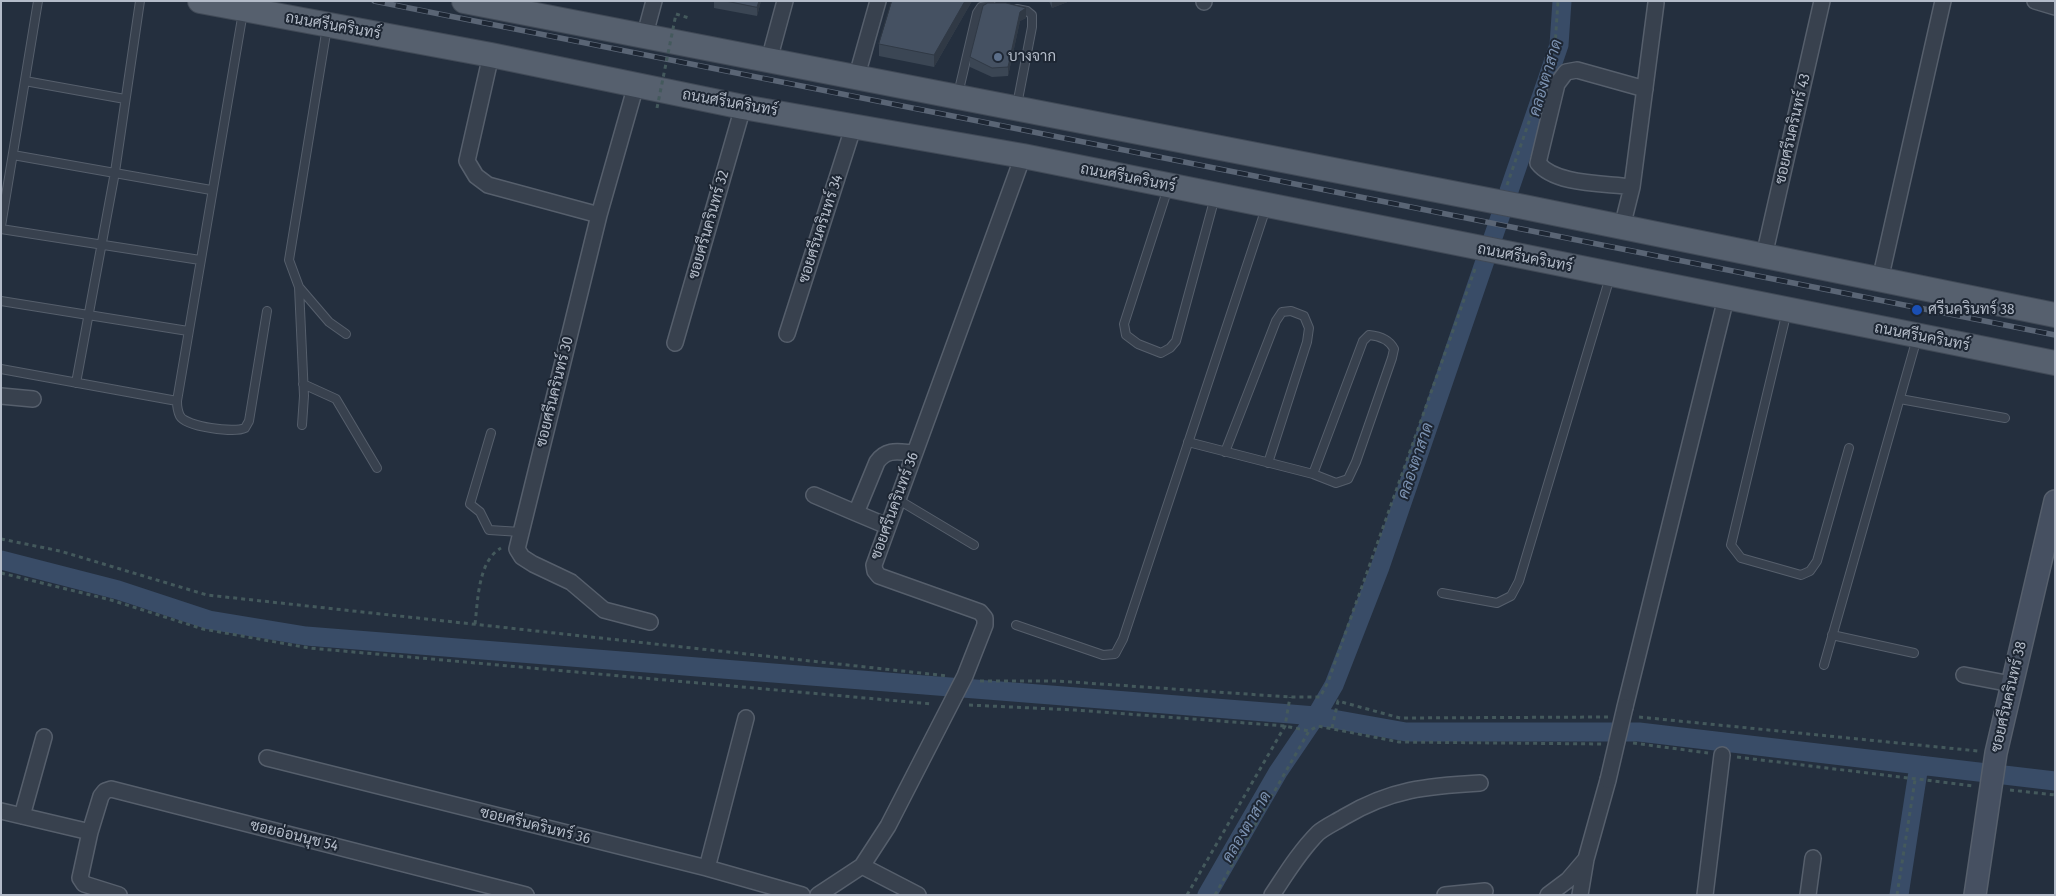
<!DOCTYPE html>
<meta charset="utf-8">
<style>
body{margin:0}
#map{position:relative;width:2056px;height:896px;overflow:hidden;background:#242f3e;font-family:"Fira Sans Condensed",sans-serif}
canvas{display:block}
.frame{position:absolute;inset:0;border:2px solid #b4bcc9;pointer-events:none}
</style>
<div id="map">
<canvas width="2056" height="896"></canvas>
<div class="frame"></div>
</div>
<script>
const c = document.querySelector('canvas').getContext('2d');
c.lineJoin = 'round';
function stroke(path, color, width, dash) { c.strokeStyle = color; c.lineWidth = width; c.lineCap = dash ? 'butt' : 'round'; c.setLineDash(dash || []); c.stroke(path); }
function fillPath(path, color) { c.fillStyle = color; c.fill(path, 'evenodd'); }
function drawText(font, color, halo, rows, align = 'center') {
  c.font = font + ' "Fira Sans Condensed",Sarabun,sans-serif'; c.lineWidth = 4; c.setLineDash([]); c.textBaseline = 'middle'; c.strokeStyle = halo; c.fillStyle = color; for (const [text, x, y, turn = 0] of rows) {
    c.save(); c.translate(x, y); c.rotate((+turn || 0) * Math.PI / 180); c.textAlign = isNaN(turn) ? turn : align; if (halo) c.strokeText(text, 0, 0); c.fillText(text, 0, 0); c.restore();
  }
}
stroke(new Path2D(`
 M1,560L118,590L209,620L306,636L1316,716L1406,732H1639L2055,781
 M1207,895L1278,772L1316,716L1334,685L1380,567L1559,45L1562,1
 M1899,895L1919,765`), '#394c67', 19);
const lane = new Path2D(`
 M243,12L177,401C177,405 178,412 180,416C186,427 235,433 245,428L249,421L267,311
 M25,81L125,99
 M958,94L977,13L981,7L991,5
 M1017,105L1032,27V15L1027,11L1017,9
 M13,155L211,190
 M1168,188L1124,324L1126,335L1138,344L1161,353L1170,348L1176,341L1215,197
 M1,226L38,1
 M1,229L200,260
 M299,287L329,322L346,334
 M1,301L188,331
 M1787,311L1731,545L1741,558L1801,575L1810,571L1817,561L1849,448
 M1,369L177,401
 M76,383L115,172L140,1
 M303,384L336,399L377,468
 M1900,399L2005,418
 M302,425L304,396L299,287L289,260L327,27
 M491,433L470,504L480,512L489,530L521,532
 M1188,442L1313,474L1336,483L1348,479L1356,462L1392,358L1394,349C1389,339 1380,336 1369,335L1363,341L1313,474
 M1225,452L1276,321L1282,312L1291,311L1304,316L1309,328L1307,342L1268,463
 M897,499L974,545
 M1442,593L1497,603L1511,596L1519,581L1610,277
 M1016,625L1103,655L1115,654L1123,639L1266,208
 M1832,635L1914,653
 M1824,665L1917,338`);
const street = new Path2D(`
 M2035,1L2055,7
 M1204,2V1
 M644,38L654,1
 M491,55L467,161L476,176L488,185L599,215
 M769,60L785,1
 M856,79L878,1
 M636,85L599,215L517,549L522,557L533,564L571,582L604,610L650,622
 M1632,187C1604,183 1555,185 1538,163L1557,84L1566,72L1577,70L1645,89
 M1622,227L1632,187L1656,3
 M1764,256L1822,1
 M1880,280L1943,1
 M787,334L854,125
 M675,343L743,107
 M1,396L33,399
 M814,495L856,513
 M887,526L856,513L877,462C887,448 899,452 914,453
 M1964,675L2011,684
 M1625,707L1726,298
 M267,758L707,868L802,895
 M1,811L90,832
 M22,816L44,737
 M862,866L918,895
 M707,868L746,718
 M119,895L84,884L80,878L90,832L101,796L105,791L111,789L526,895
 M818,895L862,866L888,826L965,676L985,625V618L980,612L879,576L875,571L874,565L1023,156
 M1272,895C1286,874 1300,851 1318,833C1325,827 1336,822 1344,817C1391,789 1427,786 1480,783
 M1445,895L1485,891
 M1548,895L1568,880L1586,859
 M1580,895L1586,859L1608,780
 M1705,895L1722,755
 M1808,895L1813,858`);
const secondary = new Path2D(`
 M1975,895L1996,753L2055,501`);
const primary = new Path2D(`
 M200,1L491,55L743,107L1023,156L2055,363
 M464,1L1524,207L2055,315`);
stroke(lane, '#565f6c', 10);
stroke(street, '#565f6c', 18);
stroke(secondary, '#565f6c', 24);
stroke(primary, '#414a57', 26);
stroke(new Path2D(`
 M676,14L689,18
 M1547,69L1555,46L1558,1
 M1507,185L1532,113
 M1,539L60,551L207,595L948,676
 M1,573L111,600L203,629L309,648L932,704
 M475,624C478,600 478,561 501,548
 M980,681H1057L1290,697H1320L1328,682L1476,266
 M969,705L1075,710L1285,726L1309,731
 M1639,717L1978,751
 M1332,728L1338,701L1400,718L1608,717
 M1633,743L1708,753
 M1737,757L1974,786
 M2010,790L2055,795
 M1187,895L1285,726L1290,697
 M1215,895L1309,731L1318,726L1399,742L1602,744
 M1897,895L1915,780`), '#44595c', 3, [4, 4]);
stroke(lane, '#38414e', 8);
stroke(street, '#38414e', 15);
stroke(secondary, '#465061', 21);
stroke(primary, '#56606e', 24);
const rail = new Path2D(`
 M374,1L2055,335`);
stroke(rail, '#5a6575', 5.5);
stroke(rail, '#1d2633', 4, [11]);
const streetBridge = new Path2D(`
 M1608,780L1625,707`);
stroke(streetBridge, '#565f6c', 18, []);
stroke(new Path2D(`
 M657,108L676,14`), '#44595c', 3, [4, 4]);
stroke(streetBridge, '#38414e', 15);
fillPath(new Path2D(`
 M714,1H761L757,16L714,8Z
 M972,1L934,67L879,56V44Z
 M1049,1H1070L1052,8Z
 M983,6L1026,18L1020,21L1008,76L992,77L970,67V57Z`), '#3b4654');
fillPath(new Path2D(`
 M759,1H761L757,16V7Z
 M965,1H972L934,67V55Z
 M1052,1H1070L1052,8Z
 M1026,8V18L1020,21L1008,76V67L1020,12Z`), '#303945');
const building = new Path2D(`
 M726,1H759L757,7Z
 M892,1H965L934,55L879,44Z
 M988,3H1006L1026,8L1020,12L1008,67L992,68L970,57L983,6Z`);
fillPath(building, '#455162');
stroke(building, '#303945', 1);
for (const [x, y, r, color] of [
 [998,57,5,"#5c6f8a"],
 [1917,310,6,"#1a4fb4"]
]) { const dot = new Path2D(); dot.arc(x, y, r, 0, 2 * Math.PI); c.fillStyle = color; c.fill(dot); stroke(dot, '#1d2633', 2); }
drawText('15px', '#b4bcc9', '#1d2633', [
 ["ถนนศรีนครินทร์",333,26,10],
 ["ถนนศรีนครินทร์",730,103,10],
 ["ซอยศรีนครินทร์ 43",1793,129,-77],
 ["ถนนศรีนครินทร์",1128,178,11],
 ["ซอยศรีนครินทร์ 32",709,225,-74],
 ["ซอยศรีนครินทร์ 34",821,229,-72],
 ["ถนนศรีนครินทร์",1525,258,11],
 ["ถนนศรีนครินทร์",1922,337,11],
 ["ซอยศรีนครินทร์ 30",555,392,-76],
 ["ซอยศรีนครินทร์ 36",895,506,-70],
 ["ซอยศรีนครินทร์ 38",2009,697,-77],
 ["ซอยศรีนครินทร์ 36",535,826,14],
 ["ซอยอ่อนนุช 54",294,836,14]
]);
drawText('15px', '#b4bcc9', '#1d2633', [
 ["บางจาก",1008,57],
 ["ศรีนครินทร์ 38",1928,310]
], 'left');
drawText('italic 16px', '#7c92b1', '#1d2633', [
 ["คลองตาสาด",1546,78,-73],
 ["คลองตาสาด",1416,461,-71],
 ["คลองตาสาด",1247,827,-59]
]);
</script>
